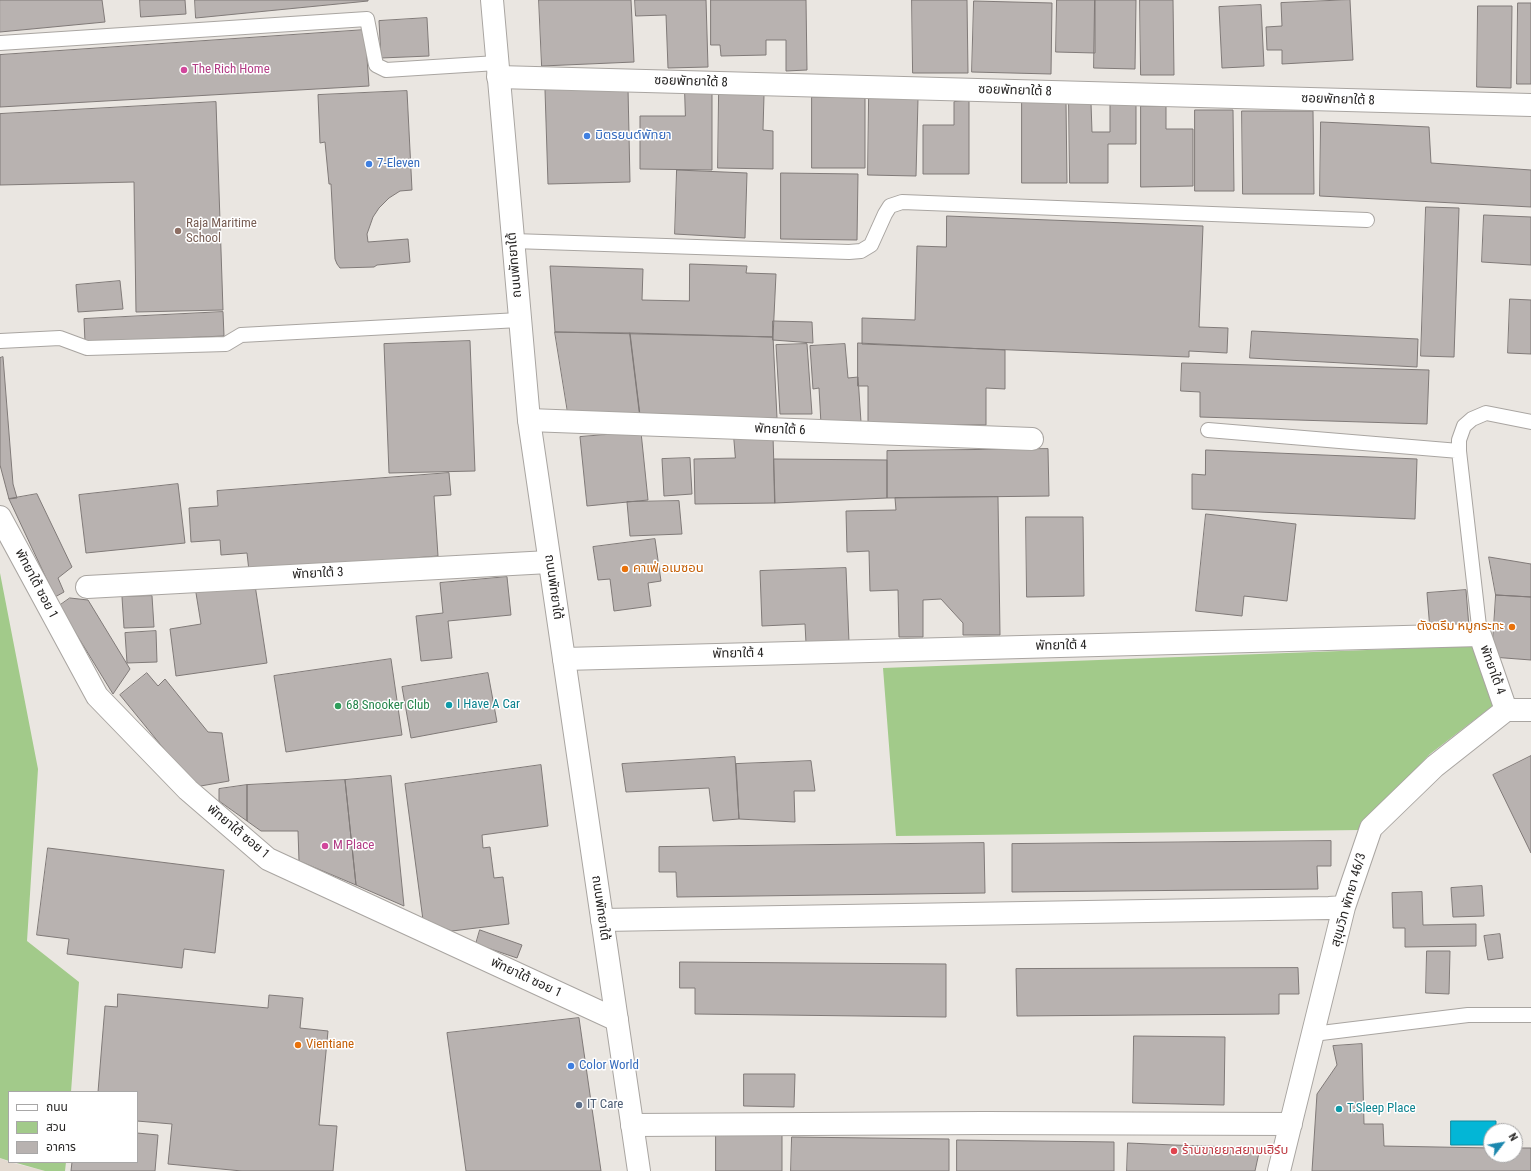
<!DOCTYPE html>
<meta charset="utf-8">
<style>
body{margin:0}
#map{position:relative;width:1531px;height:1171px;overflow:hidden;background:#eae6e1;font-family:"Roboto Condensed","Noto Sans Thai",sans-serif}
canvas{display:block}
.legend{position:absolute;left:8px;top:1091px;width:130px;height:72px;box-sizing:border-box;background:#fff;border:1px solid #a8a7a7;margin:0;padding:5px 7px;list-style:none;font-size:12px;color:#262423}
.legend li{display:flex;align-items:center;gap:8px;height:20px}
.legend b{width:20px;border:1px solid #a8a7a7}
.north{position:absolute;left:1483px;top:1123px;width:40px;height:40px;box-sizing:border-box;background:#fff;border:1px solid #a8a7a7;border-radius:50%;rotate:59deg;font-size:11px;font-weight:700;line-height:16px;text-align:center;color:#262423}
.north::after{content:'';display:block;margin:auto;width:14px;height:18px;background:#1b87ae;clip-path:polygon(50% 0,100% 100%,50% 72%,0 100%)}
</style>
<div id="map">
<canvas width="1531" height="1171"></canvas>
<ul class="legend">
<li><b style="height:5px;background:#fff"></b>ถนน</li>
<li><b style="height:11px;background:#a2ca8a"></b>สวน</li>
<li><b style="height:11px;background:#b8b2b0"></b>อาคาร</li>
</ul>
<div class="north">N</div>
</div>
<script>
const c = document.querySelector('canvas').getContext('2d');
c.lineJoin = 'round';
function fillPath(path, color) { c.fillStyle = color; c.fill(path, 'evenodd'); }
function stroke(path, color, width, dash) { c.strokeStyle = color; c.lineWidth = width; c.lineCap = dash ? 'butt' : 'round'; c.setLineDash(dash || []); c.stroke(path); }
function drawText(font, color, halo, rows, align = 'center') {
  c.font = font + ' "Roboto Condensed","Noto Sans Thai",sans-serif'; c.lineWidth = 3; c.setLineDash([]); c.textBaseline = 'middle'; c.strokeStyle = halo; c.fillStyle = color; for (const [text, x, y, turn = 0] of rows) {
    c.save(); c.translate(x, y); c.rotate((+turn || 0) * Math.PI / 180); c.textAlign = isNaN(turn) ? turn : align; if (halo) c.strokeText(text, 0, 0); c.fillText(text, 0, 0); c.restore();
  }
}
fillPath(new Path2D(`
 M0,1158L9,1162L45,1171H0Z`), '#e3d9cf');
fillPath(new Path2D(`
 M0,573L38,769L27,941L79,982L71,1092H9V1161L0,1158Z
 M1475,646L1495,704L1430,754L1360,830L896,836L883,668Z
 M13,1162H66L65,1171H45Z`), '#a2ca8a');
const water = new Path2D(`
 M1451,1121H1496V1131H1491V1145H1451Z`);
fillPath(water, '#03b6d6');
stroke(water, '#0e8aa0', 1);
const building = new Path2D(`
 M0,0H102L105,22L0,32Z
 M140,0H185L186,14L141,17Z
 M195,0H368V1L196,18Z
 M539,0H631L634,62L542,66Z
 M635,0H706L708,67L668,68L666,15L636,16Z
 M711,0H806L807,70L786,71V40H766V55L721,56L720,45H711Z
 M912,0H967L968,73H913Z
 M1057,0H1095V53L1056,52Z
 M1095,0H1136L1135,69L1094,68Z
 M1140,0H1173L1174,75H1141Z
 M1350,0L1353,60L1282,64V50H1267L1266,27L1282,26L1281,3Z
 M974,1L1052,3L1051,74L972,72Z
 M1518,3H1531V84H1517Z
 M1261,5L1264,66L1222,68L1219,7Z
 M1478,6H1512L1511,88L1477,87Z
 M427,18L429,56L381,58L379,21Z
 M365,30L369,86L0,107V55Z
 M628,88L630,182L548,184L545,90Z
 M407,91L412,190L400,191L389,198L379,208L373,217L367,234L368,242L408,239L410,262L377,265L374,267L340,268L337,264L335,259L331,184H329L325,142L320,143L318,95Z
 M685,92L712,93V170L640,169V116H685Z
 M719,94L764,95L763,130L773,131V169L718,168Z
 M812,97L865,98V168H812Z
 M869,98L918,99L916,176L868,175Z
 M969,101V174H923V125H954V102Z
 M216,102L223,310L136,312L134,182L0,185V114Z
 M1022,102H1066L1067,183H1022Z
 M1069,102L1091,103L1092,132H1110V102H1136V144H1108V183H1070Z
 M1141,106H1166V129H1193V186L1141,187Z
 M1195,110H1233L1234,191H1195Z
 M1242,111H1313L1314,194H1243Z
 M1321,122L1429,127L1431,163L1531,170V207L1320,196Z
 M677,170L747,173L745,238L675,234Z
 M781,173L858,174L857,240L781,239Z
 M1426,207L1459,208L1454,357L1421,356Z
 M1484,215L1531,217V265L1482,262Z
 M947,216L1203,226L1199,327L1228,328L1227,353L1189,351V357L862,344V318L915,320L917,246L946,247Z
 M690,264L747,266L746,273L776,274L773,337L555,332L550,266L643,269L642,300L689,301Z
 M120,281L123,309L78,312L76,285Z
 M1510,299L1531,300V354L1508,353Z
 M223,312L224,336L85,342L84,319Z
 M773,321L812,322L813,343L773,340Z
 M1252,331L1418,339L1417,367L1250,358Z
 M555,332L630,333L640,415L568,413Z
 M630,333L773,337L777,418L640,415Z
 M470,341L475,471L389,473L384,344Z
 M858,343L1005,350V389L986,388V425L868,424V386H858Z
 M807,344L812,414H780L776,345Z
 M845,344L848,378L858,377L861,422L821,424L819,388L813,389L810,346Z
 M3,357L13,484L17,498L9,499L0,465V358Z
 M1182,363L1429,370L1427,424L1200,417V392L1181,391Z
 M641,432L648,500L587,506L580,437Z
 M734,436H773L775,503L695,504L694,459L735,458Z
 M1048,449L1049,496L887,498V451Z
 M1206,450L1417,459L1415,519L1192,509V474L1205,475Z
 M690,458L692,494L664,496L662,459Z
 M774,459L887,460V498L775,503Z
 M449,473L451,495L434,496L438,556L249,571L247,553L221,555L220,540L191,542L189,508L218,506L217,491Z
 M178,484L185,543L86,553L79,495Z
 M37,494L72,567L58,578L64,592L55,597L9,499Z
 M998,497L1000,635H963V623L941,599L923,600V637H899L898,590L870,591L869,551L847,552L846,511L896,510L895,498Z
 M679,501L682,534L630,536L627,502Z
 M1206,514L1296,524L1287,601L1244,596L1242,616L1196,611Z
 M1026,517H1083L1084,596L1027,597Z
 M655,539L661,581L648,583L651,606L614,611L610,579L598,580L593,547Z
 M1489,557L1531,564V597L1496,595Z
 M846,568L849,642L806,643L805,624L762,626L760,571Z
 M507,577L511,615L448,621L452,658L421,661L416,616L443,613L440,583Z
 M255,585L267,663L176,676L170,629L201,624L196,593Z
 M1466,590L1469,627L1430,630L1427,593Z
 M1496,595L1531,597V660L1492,657Z
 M152,596L154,627L124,628L122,597Z
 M70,598L88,600L130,669L113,694L59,606Z
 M156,631L157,662L127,663L125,633Z
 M391,659L402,735L286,752L274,676Z
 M147,673L158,686L165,679L208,732L222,733L229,781L195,787L120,695Z
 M488,673L497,722L411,738L402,687Z
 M1531,756V853L1493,775Z
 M735,757L739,819L713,821L709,788L626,792L622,764Z
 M811,761L815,791H794L795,822L739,819L736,764Z
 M541,765L548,826L482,835L483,848L490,847L494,878L503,877L509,924L452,931L423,920L405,784Z
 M391,776L404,906L356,885L345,780Z
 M345,780L356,885L299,861L298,831H261L247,821V785Z
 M247,785V821L219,801V789Z
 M1331,841V866H1317L1318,889L1012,892V844Z
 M984,843L985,893L677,897L676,872H659V847Z
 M48,848L224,870L215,953L184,949L182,968L67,954L69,939L37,935Z
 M1482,886L1484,916L1453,917L1451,888Z
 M1422,892L1423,925L1476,924V946L1405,947V928H1393L1392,893Z
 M480,930L522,945L517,958L476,944Z
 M1500,934L1503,958L1488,960L1484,936Z
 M1427,951H1450L1449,994L1426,993Z
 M680,962L946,964V1017L695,1014V988H680Z
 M1298,968L1299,994H1279V1014L1017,1016L1016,969Z
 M118,994L268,1008L269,995L303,998L300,1028L328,1031L319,1125L337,1126L333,1171H242L168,1164L172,1124L137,1121V1092H98L105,1006L117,1007Z
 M579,1018L601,1171H466L447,1033Z
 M1134,1036L1225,1037L1224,1105L1133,1103Z
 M1362,1044L1364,1124H1383L1384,1146L1491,1148V1155H1515V1148H1531V1171H1312L1317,1094L1337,1065L1333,1046Z
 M744,1074H795L794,1107L744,1106Z
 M716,1132L782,1133V1171H716Z
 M137,1133L158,1135L155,1171H71L72,1162H137Z
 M792,1137L949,1139V1171H791Z
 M957,1140L1114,1142V1171H957Z
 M1128,1143L1174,1145L1260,1148L1255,1171H1127Z`);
fillPath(building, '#b8b2b0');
stroke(building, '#807a78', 1);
const service = new Path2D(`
 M0,43L367,19L376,65L386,70L497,63
 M513,241L849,252L861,251L871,245L885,214L890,206L902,202L1367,220
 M0,341L60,338L87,348L226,344L241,335L519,320
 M1208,430L1459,451
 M1480,635L1459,451V440L1464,426L1472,419L1486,413L1531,422
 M1313,1034L1468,1015H1531`);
const minor = new Path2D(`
 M498,77L1531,105
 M529,420L1032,439
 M0,517L97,696L188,790L268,859L617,1020
 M87,587L549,562
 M564,659L1480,635L1506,710
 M602,920L1329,908L1344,907
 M632,1125L983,1123L1291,1124
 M1279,1171L1344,907L1371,828L1435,766L1506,710H1531`);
const secondary = new Path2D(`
 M492,0L529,420L639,1171`);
stroke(service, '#a9a5a1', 16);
stroke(minor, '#a9a5a1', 24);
stroke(secondary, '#a9a5a1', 24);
stroke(service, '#fff', 14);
stroke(minor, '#fff', 22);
stroke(secondary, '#fff', 22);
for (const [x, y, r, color] of [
 [184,70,4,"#d1479c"],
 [587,136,4,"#3f7fe0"],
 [369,164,4,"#3f7fe0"],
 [178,231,4,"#8d6e63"],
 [625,569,4,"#e8710a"],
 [1512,627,4,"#e8710a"],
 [449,705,4,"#0f9aa8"],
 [338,706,4,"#2e9e5b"],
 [325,846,4,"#d1479c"],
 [298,1045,4,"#e8710a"],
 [571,1066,4,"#3f7fe0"],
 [579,1105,4,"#5c6f8a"],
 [1339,1109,4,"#0f9aa8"],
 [1174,1151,4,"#e0444e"]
]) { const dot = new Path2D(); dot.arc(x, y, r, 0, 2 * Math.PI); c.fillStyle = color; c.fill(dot); stroke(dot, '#fff', 1.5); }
drawText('13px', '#b23c85', '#fff', [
 ["The Rich Home",192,70],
 ["M Place",333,846]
], 'left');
drawText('13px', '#262423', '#fff', [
 ["ซอยพัทยาใต้ 8",691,82,2],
 ["ซอยพัทยาใต้ 8",1015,91,2],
 ["ซอยพัทยาใต้ 8",1338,100,2],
 ["ถนนพัทยาใต้",515,265,-95],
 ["พัทยาใต้ 6",780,430,2],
 ["พัทยาใต้ 3",318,574,-3],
 ["พัทยาใต้ ซอย 1",36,584,62],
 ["ถนนพัทยาใต้",553,587,82],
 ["พัทยาใต้ 4",1061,646,-1],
 ["พัทยาใต้ 4",738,654,-1],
 ["พัทยาใต้ 4",1492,670,70],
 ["พัทยาใต้ ซอย 1",238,832,40],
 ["สุขุมวิท พัทยา 46/3",1349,900,-74],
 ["ถนนพัทยาใต้",600,908,82],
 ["พัทยาใต้ ซอย 1",526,978,25]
]);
drawText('13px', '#366cbe', '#fff', [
 ["มิตรยนต์พัทยา",595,136],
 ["7-Eleven",377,164],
 ["Color World",579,1066]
], 'left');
drawText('13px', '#785e54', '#fff', [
 ["Raja Maritime",186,224],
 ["School",186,239]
], 'left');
drawText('13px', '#c56008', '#fff', [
 ["คาเฟ่ อเมซอน",633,569],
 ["ตังตรึม หมูกระทะ",1504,627,"right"],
 ["Vientiane",306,1045]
], 'left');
drawText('13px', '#0d838f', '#fff', [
 ["I Have A Car",457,705],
 ["T.Sleep Place",1347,1109]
], 'left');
drawText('13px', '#27864d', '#fff', [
 ["68 Snooker Club",346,706]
], 'left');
drawText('13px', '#4e5e75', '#fff', [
 ["IT Care",587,1105]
], 'left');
drawText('13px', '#be3a42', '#fff', [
 ["ร้านขายยาสยามเฮิร์บ",1182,1151]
], 'left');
</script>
